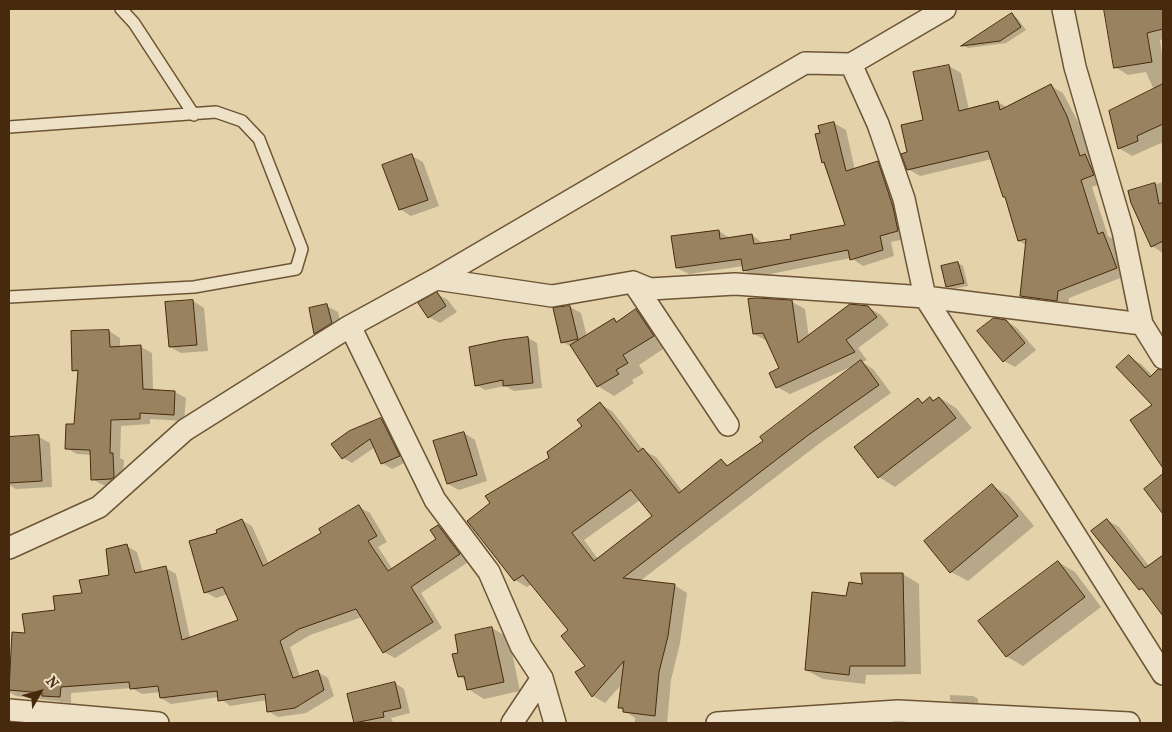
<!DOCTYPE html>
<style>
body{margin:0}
#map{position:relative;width:1172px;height:732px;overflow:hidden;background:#e4d3aa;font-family:"IM FELL French Canon",serif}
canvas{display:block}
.frame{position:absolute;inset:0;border:10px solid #472a0d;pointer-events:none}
.north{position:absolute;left:15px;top:667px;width:50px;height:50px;-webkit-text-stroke:4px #ede2c8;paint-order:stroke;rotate:52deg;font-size:14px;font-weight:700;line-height:20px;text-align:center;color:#472a0d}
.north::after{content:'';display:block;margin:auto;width:18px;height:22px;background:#472a0d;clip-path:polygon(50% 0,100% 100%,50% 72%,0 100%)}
</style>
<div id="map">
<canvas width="1172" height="732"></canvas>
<div class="frame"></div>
<div class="north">N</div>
</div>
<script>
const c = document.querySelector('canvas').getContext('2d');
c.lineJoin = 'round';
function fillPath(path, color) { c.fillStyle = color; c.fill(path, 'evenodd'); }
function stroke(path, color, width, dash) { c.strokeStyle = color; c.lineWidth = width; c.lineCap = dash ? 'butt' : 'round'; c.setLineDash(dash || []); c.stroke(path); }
fillPath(new Path2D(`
 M1105,9H1163V39L1160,40L1163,62V148L1161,143L1132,156L1119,148L1154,90L1146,72L1128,75L1115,67Z
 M1012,15L1017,18L1026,30L1006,43L968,48L964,46Z
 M949,66L961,73L969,110L998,102L1008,108L1051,86L1063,93L1079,124L1090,158L1097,162L1105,182L1092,187L1108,236L1114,240L1128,275L1069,298L1068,307L1033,302L1021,296L1026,245L1019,241L1007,199L1004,197L992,159L920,176L908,169L909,153Z
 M834,123L846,130L855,170L878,163L889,169L909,238L891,242L894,256L863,266L851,258L755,277L744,270L743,266L689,274L677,268L719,231L731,239L752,235L764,244L792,240L846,226L823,162Z
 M412,156L423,162L439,206L411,216L400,209Z
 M1163,182V253L1152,246L1130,192Z
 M958,263L963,266L968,286L953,289L947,286Z
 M437,294L448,300L457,312L440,323L429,317Z
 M193,301L204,308L208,351L181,353L170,347Z
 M792,302L805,309L809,337L868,307L881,315L889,325L858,348L867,360L862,362L873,369L891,393L820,443L640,581L674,585L687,593L680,643L671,680L667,723H635V718L619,707L622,684L605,703L593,696L587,666L570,631L532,584L527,587L515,580L487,542L551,459L584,427L600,404L612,411L643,450L656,457L683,492L721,461L730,466L765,441L853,366L790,394L777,387L781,369L767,341L754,334ZM640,500L653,517L598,559L584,540Z
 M327,306L338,312L342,329L326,339L315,333Z
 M570,307L581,313L587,337L614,319L618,322L636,311L653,320L669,345L639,365L644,373L632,380L634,383L614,396L598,386L574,348L562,342Z
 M1006,321L1017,328L1036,350L1015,367L1004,361Z
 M109,331L120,338V347H141L152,353L153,391L175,392L186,398L184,421L150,419V424L121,426L120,458L124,460L122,485H103L92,479V455L77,454L66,448L75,426L79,373L73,370Z
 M528,338L537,343L542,388L514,391L505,386L485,390L476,385Z
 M1129,357L1141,364L1153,376L1156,372L1163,376V466L1131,421L1154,405Z
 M930,398L935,401L940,398L956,408L972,428L895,487L879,477L918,399L924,403Z
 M381,419L390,424L408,461L392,469L382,463L375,447L352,463L343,458Z
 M464,433L475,440L487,481L459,490L448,484Z
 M39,437L50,443L52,487L16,489L9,485V438Z
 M992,486L1008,495L1034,526L968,581L951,572Z
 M359,507L370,513L387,542L378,547L393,570L438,539V526L449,532L470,561L421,593L442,628L395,658L384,652L362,617L310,635L290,647L300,677L318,672L328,678L334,696L306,713L278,717L268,711L267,700L230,706L219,697L171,704L161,698L160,692L142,694L131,688L71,693V703L16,696L9,692V660H13L26,634L110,576L127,546L137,552L143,573L166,568L176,574L190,638L240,620L228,594L216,598L205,592L219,534L241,520L252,526L269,564L323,534Z
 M1107,520L1119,527L1150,567L1163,557V612L1148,594L1140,589Z
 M1058,562L1075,572L1101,607L1023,666L1006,656Z
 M903,574L919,584L921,674L866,675L865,684L823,679L806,670L863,586Z
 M492,628L509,638L520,691L484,699L468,689L465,680L459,676L460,654Z
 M395,683L404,689L410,713L391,718L393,722L390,723H356L348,695Z
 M950,695L973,696L978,699V705L955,703L950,700Z`), '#0003');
const building = new Path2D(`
 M1104,9H1163V29L1147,33L1152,62L1114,68Z
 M1012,13L1021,27L1000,41L961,46Z
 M949,65L959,111L998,101L1000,110L1051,84L1067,116L1080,156L1085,154L1092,170L1094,175L1081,180L1098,234L1103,232L1117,268L1058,291L1057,301L1020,296L1026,239L1018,241L1005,197H1003L988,151L907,170L901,154L907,152L901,125L923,120L913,72Z
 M1163,84V124L1137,136L1138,141L1118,149L1109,111Z
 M834,122L846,171L878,161L893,207L898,231L880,236L883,250L850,260L848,250L743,271L741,259L676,268L671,236L719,230L720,239L752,234L754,244L791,239L790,235L845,225L824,162L822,163L815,134L820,133L818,126Z
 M412,154L428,200L399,210L382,165Z
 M1155,183L1159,204L1163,202V241L1151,247L1131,203L1128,191Z
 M958,262L964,283L946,287L941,266Z
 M437,292L446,306L428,318L418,303Z
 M757,298L792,300L798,343L850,304L868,306L877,317L846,340L855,352L776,388L769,373L779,368L763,333L753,334L748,299Z
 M193,300L197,345L169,347L165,302Z
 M327,304L332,323L314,334L309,308Z
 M570,306L578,339L561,343L553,308Z
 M636,309L654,336L623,355L628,363L616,370L619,374L597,387L570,345L614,318L616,322Z
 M994,318L1006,320L1025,343L1003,362L977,331Z
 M109,330L110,347L141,345L143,389L175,391L174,415L140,413V419L111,420L110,453H113L114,477L111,479L91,480L90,450L65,449L66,424H74L78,370L72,371L71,331Z
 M528,337L533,383L503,386V380L475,386L469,347L502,340Z
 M1129,355L1150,377L1158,369L1163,370V468L1130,420L1152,405L1116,367Z
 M861,360L879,385L807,436L623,578L675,584L668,636L659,672L655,716L623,712V708H618L624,661L592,697L575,672L585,666L561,636L568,630L523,575L514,581L467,521L490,503L485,496L549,458L547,452L582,426L577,420L600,402L638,452L643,448L679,493L721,459L727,466L763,441L760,437ZM631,490L652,516L594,561L572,533Z
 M930,397L933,401L939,397L956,418L878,478L854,447L918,398L922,403Z
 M381,418L400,456L381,464L370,439L342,459L331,444L349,431Z
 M464,432L477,475L447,484L433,441Z
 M39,435L42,481L9,483V437Z
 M1163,474V514L1144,489Z
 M992,484L1018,516L950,573L924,541Z
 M359,505L377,536L368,541L388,571L436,539L430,530L438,525L460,554L411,587L433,622L383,653L356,609L299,629L280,641L293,678L318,670L324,690L295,708L267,712L265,694L218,701L217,691L160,698L158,686L130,689L129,682L61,687L60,697L42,696V693L9,690L12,632L25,633L22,614L55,610L53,596L82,593L79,580L109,575L106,549L127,544L135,573L166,566L182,640L238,620L223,587L204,593L189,541L217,533L216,530L242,519L263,566L321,533L319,529Z
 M1107,519L1145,568L1163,555V616L1142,588L1139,590L1091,531Z
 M1058,561L1085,597L1006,657L978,621Z
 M861,573H903L905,666H850L849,675L805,670L812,592L846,596L849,582L862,584Z
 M492,627L504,682L467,690L464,676L458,677L452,654L458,653L455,635Z
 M395,682L401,708L383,712L384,717L354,723L347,694Z`);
fillPath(building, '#99825f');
stroke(building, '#472a0d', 1);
const lane = new Path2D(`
 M121,9L134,23L194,115
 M9,127L216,112L242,121L259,139L302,249L296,269L194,287L9,297`);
const street = new Path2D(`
 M1063,9L1075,67L1123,231L1142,324L1163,358
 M851,64L878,124L904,199L925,297L1163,674
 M436,279L552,296L633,282L650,289L735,284L925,297L1142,324
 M633,282L728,425
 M350,326L435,500L489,572L521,646L542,678L555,723
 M9,548L99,507L185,430L350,326L436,279L805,63L851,64L945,9
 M9,710L158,723
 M512,723L542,678
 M717,723L898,711L1129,723`);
stroke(lane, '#6e5434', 14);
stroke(street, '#6e5434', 24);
stroke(lane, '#ede2c8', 11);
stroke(street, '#ede2c8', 21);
</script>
